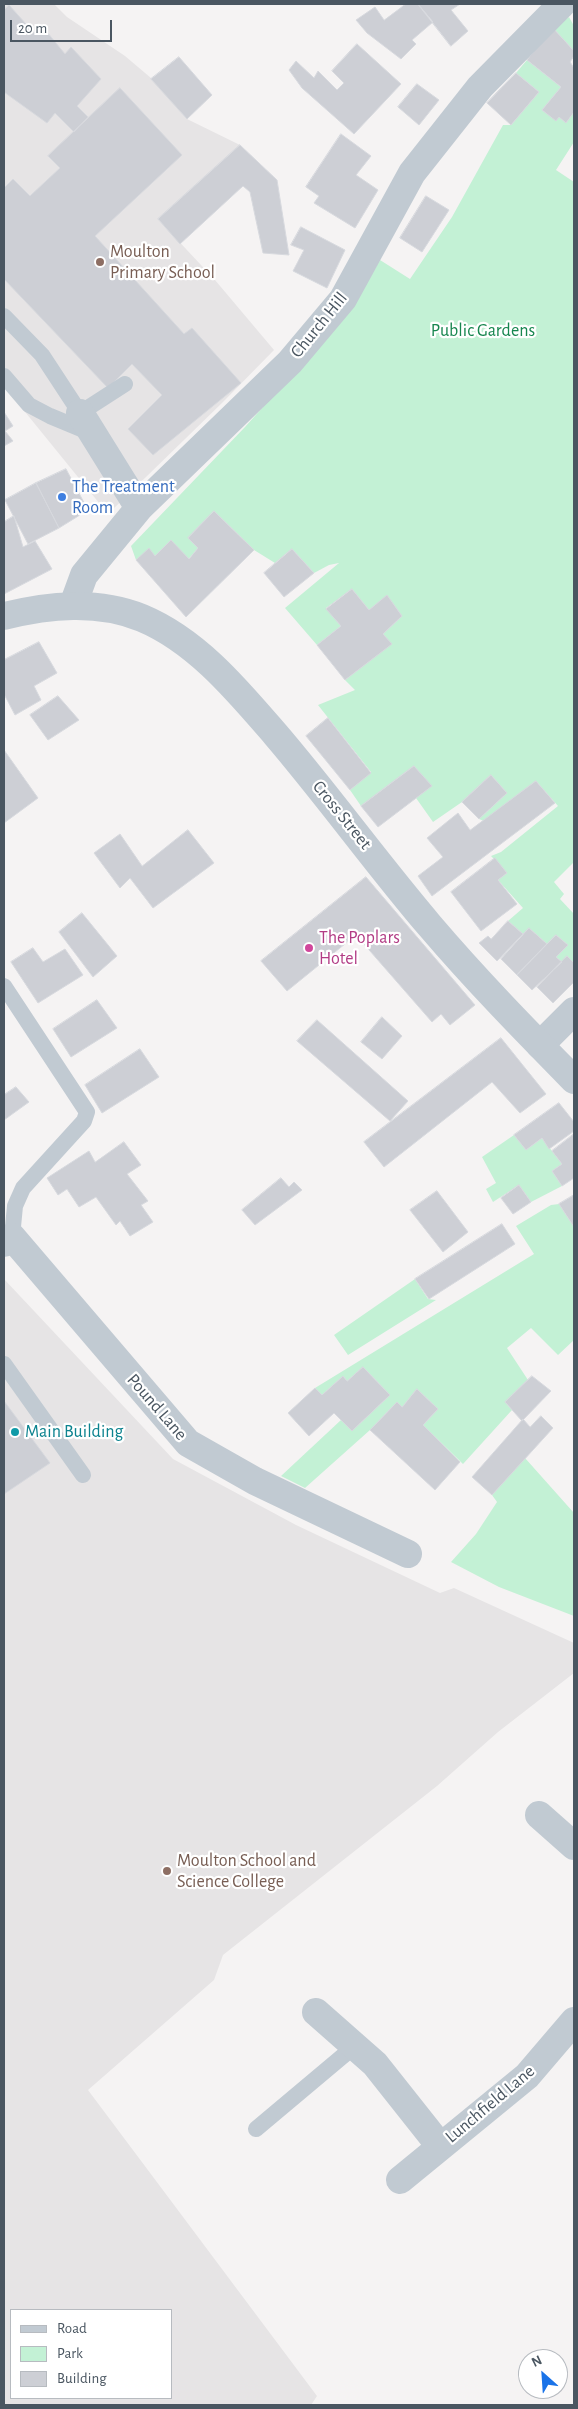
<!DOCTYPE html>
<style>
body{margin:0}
#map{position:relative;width:578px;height:2409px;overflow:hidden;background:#f5f3f3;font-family:"Alegreya Sans",sans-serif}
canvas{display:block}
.frame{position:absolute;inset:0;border:5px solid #4a5661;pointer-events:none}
.legend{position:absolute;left:10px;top:2309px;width:162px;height:90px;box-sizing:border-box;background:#fff;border:1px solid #b7bbc0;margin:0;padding:6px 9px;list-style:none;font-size:15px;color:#4a5661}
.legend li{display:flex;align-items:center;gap:10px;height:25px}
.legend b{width:25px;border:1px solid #b7bbc0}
.north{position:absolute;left:518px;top:2349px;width:50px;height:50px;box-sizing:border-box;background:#fff;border:1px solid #b7bbc0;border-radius:50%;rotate:334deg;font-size:14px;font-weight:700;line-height:20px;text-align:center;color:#4a5661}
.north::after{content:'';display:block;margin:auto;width:18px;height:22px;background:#1a73e8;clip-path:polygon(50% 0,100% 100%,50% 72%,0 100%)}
.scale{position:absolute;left:10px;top:20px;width:102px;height:22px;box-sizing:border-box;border:2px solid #4a5661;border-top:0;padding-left:6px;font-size:15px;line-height:18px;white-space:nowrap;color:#4a5661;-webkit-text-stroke:4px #fff;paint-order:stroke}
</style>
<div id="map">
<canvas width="578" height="2409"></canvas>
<div class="frame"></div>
<ul class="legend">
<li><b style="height:6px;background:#c1cad2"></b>Road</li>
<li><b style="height:14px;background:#c3f1d5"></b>Park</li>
<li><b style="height:14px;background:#cdcfd5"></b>Building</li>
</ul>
<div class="north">N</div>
<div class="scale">20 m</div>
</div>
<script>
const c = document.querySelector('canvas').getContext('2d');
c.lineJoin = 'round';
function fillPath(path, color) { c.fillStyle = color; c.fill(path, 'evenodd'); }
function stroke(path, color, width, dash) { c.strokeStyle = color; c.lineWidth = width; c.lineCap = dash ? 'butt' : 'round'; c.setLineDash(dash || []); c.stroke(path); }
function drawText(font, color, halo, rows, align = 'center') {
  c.font = font + ' "Alegreya Sans",sans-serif'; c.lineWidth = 4.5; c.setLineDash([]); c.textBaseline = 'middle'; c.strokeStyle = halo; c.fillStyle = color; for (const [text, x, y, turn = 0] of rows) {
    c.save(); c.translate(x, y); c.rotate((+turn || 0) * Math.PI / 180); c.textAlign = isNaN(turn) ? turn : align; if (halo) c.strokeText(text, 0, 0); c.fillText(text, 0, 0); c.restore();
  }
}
fillPath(new Path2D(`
 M4,4H54L67,17L125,56L151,78L187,119L240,145L158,219L215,280L274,350L223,402L108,514L4,386Z
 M4,1279L173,1459L296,1525L440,1593L454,1588L574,1643V1673L498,1732L437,1786L223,1955L214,1980L88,2090L317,2396L311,2405H4ZM11,2310H171V2398H11Z`), '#e6e4e5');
fillPath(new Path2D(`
 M569,17L574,26V51L553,28Z
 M527,60L561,87L542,110L556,120L559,117L566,123L574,112V142L556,170L574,182V862L554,882L564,894L560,899L574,914V963L567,956L562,962L556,957L568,945L556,935L547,944L529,928L523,934L508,921L523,908L498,880L507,873L491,856L501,852L558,806L536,781L484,821L479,819L507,793L491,775L462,802L433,822L416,798L431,786L414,766L361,806L350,790L371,772L318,705L355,690L345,680L391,644L383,634L402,616L387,596L369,610L352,589L326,608L341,626L317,645L285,608L339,563L329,565L314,573L292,549L275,563L254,550L214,511L188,538L198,548L186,562L171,540L155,556L136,560L131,546L245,427L353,307L380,260L410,279L452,217L503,125H511L539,92L516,73Z
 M514,1135L526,1150L542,1138L562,1164L552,1171L562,1186L531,1202L519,1185L493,1202L486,1189L496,1183L482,1157Z
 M559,1204L574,1227V1340L558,1355L531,1328L507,1348L528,1380L505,1402L512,1410L463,1464L423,1425L438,1409L417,1389L402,1407L397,1402L370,1430L305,1488L281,1476L341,1420L352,1431L390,1395L363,1367L347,1381L343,1376L322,1395L315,1388L534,1254L516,1226L551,1205Z
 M415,1279L428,1299L436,1300L348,1355L334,1335Z
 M525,1458L574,1513V1616L499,1587L451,1562L476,1534L497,1502L492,1495Z`), '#c3f1d5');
const building = new Path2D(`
 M406,4H418L433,22L412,40L416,44L401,59L367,33L356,20L375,7L384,20Z
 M418,4H460L451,10L468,31L451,46Z
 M9,5L34,33L42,26L65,54L71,47L101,79L77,106L88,117L74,132L55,113L47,123L4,92V10Z
 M553,28L574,51V56L570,62L574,68V112L566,123L559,117L556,121L542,110L561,87L527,60Z
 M357,44L401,84L354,134L302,88L289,70L296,61L314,78L318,71L337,90L344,83L332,71Z
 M179,57L212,95L187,119L151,79Z
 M516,73L539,92L511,125L487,103Z
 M417,84L439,100L419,125L398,107Z
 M120,88L182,155L95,236L184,334L192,328L241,383L153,455L128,429L162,395L132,364L108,388L4,279V188L13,179L30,196L60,168L48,156Z
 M341,134L371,156L356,175L378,190L355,228L314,203L319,196L306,187Z
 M240,145L277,180L289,255L263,253L250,192L243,186L180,244L158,219Z
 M426,196L449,210L422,252L400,238Z
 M301,227L345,250L327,288L293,271L304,250L291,245Z
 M4,412L13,426L5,431L13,441L4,446Z
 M66,469L88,510L59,528L36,483Z
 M36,483L59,528L28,544L5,500Z
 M214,511L254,550L186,617L136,560L149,548L155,556L171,540L189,559L198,548L188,538Z
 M14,516L23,547L35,541L52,569L4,594V522Z
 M292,549L314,573L284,597L264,573Z
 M352,589L369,610L387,595L402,616L383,634L392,644L345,680L317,645L341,626L326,609Z
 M39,642L57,673L34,686L41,700L15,715L4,694V660Z
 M58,696L79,720L48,740L30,715Z
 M328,718L371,773L350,790L306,736Z
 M4,750L38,798L4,823Z
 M414,766L432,786L378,827L361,806Z
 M491,775L507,793L479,819L462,802Z
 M536,781L555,803L432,896L418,876L443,857L427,838L458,813L470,830Z
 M188,830L214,863L153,908L130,878L120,888L94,853L120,834L142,866Z
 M495,858L507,873L498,880L517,904L481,931L451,892Z
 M366,877L475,1005L450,1025L441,1014L432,1022L356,935L287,991L261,961Z
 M82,913L117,956L93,977L59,932Z
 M508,921L523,934L497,961L479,943L488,936L491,939Z
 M529,928L547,944L517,975L501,959Z
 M556,935L568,945L556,957L562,962L532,990L517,975Z
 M33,948L43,962L65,949L83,975L38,1003L11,962Z
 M567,956L574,963V982L553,1003L537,987Z
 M97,1000L117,1028L71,1057L53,1029Z
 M382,1017L402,1036L382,1059L361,1042Z
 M317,1020L408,1101L390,1121L297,1041Z
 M501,1038L546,1094L520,1113L492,1082L384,1167L364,1142Z
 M140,1049L159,1077L102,1113L85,1085Z
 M16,1087L29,1102L4,1120V1095Z
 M559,1103L574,1122V1131L549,1149L542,1138L526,1150L514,1135Z
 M574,1134V1178L562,1186L552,1171L562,1164L552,1151Z
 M124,1142L141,1165L127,1174L148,1201L141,1205L153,1222L130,1236L120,1221L116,1225L96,1197L79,1207L67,1189L58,1195L47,1178L89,1151L95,1162Z
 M281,1178L289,1187L294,1182L302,1190L255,1225L242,1210Z
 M519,1185L531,1202L513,1214L501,1198Z
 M437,1191L468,1232L443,1252L410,1210Z
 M574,1195V1227L559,1204Z
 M502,1224L515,1244L429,1299L415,1279Z
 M363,1367L390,1395L352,1431L334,1413L309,1436L288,1413L315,1388L322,1395L343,1376L347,1381Z
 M532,1376L551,1391L522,1421L505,1402Z
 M417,1389L438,1409L423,1425L460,1462L435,1490L370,1430L397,1402L402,1407Z
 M4,1401L50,1463L4,1494Z
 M541,1416L553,1428L492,1495L472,1477L523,1419L530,1427Z`);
fillPath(building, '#cdcfd5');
stroke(building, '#d7d9de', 1);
stroke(new Path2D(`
 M4,316L42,355L80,413L125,384
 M4,376L29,405L50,416L91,433
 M4,986L87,1112L84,1121L23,1188L15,1206L12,1237
 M4,1364L83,1475
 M256,2129L356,2045`), '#c1cad2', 16);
stroke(new Path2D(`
 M80,413L139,508
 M73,605L84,575L139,508L290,362L343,299L412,173L480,87L562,4
 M540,1045L574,1011
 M4,1243L12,1237L188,1443L255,1481L408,1554
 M539,1815L574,1846
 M316,2012L375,2064L440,2146
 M400,2180L527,2076L574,2021`), '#c1cad2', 28);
stroke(new Path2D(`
 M4,616C49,605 97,600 142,618C197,641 238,691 276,735C329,797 377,864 430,926C476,980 525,1030 574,1080`), '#c1cad2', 28);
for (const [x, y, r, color] of [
 [100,262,5,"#8d6e63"],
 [62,497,5,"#3f7fe0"],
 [309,948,5,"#d1479c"],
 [15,1432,5,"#0f9aa8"],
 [167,1871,5,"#8d6e63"]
]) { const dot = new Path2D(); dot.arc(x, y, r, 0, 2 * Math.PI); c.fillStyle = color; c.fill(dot); stroke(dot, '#fff', 2); }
drawText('18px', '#785e54', '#fff', [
 ["Moulton",110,252],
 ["Primary School",110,273],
 ["Moulton School and",177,1861],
 ["Science College",177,1882]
], 'left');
drawText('18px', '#4a5661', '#fff', [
 ["Church Hill",319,325,-51],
 ["Cross Street",342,815,51],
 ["Pound Lane",157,1407,49],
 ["Lunchfield Lane",490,2104,-40]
]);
drawText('18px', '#17864f', '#fff', [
 ["Public Gardens",483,331]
]);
drawText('18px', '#366cbe', '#fff', [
 ["The Treatment",72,487],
 ["Room",72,508]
], 'left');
drawText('18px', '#b23c85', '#fff', [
 ["The Poplars",319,938],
 ["Hotel",319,959]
], 'left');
drawText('18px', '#0d838f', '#fff', [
 ["Main Building",25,1432]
], 'left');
</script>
